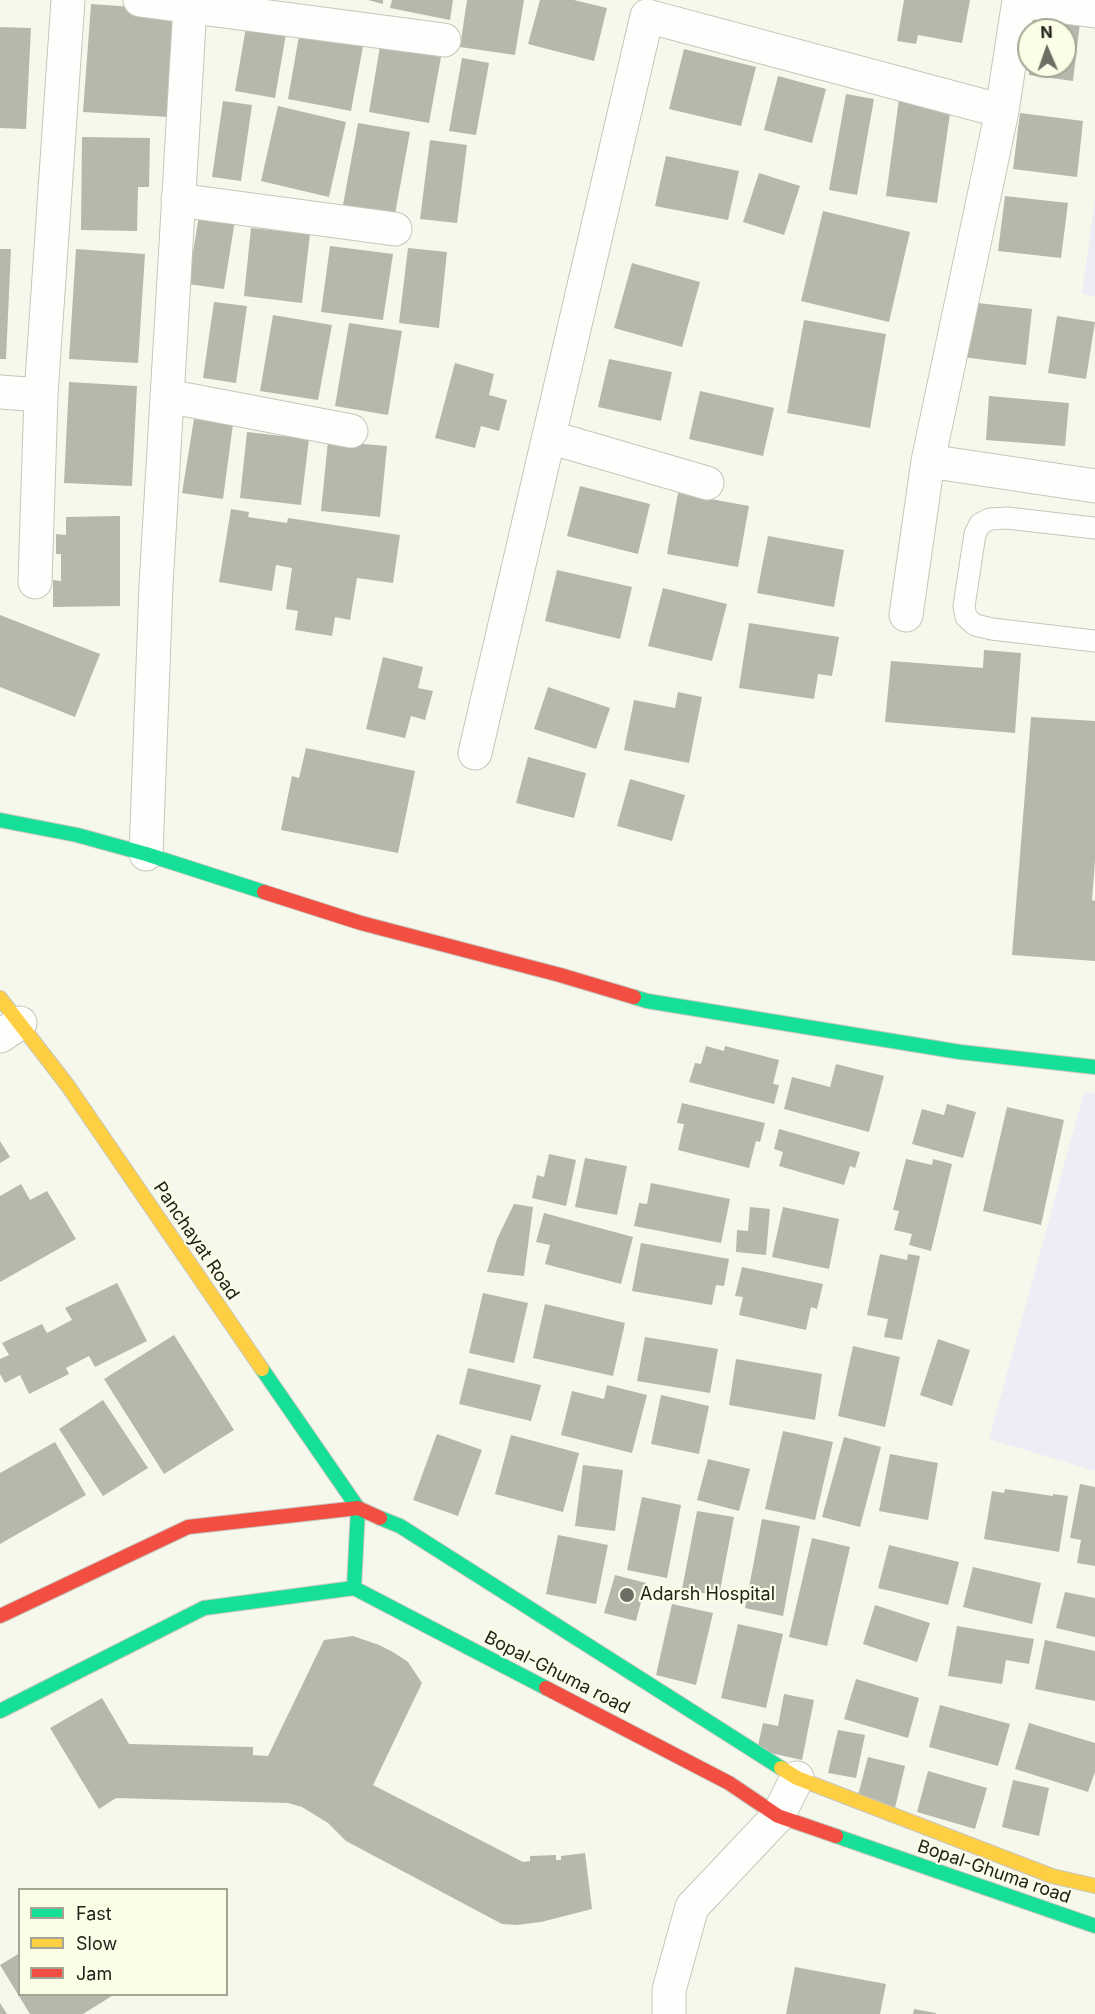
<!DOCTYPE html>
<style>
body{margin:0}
#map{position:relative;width:1095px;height:2014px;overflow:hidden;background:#f7f8ec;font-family:Inter,sans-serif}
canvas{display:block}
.legend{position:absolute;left:18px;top:1888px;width:210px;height:108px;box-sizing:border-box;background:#fcfde7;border:2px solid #a5a595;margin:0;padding:8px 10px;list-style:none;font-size:18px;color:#22221a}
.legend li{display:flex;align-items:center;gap:12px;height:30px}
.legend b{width:30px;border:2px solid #a5a595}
.north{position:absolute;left:1017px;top:18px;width:60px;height:60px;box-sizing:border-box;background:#fcfde7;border:2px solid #a5a595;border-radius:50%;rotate:358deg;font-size:16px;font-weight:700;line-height:24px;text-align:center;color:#22221a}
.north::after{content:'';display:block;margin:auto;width:21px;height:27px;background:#6d6d64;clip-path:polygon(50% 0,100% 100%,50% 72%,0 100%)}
</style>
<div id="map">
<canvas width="1095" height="2014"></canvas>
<ul class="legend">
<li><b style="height:8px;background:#16e098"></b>Fast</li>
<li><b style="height:8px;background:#ffcf43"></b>Slow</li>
<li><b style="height:8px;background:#f24e42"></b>Jam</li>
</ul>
<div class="north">N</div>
</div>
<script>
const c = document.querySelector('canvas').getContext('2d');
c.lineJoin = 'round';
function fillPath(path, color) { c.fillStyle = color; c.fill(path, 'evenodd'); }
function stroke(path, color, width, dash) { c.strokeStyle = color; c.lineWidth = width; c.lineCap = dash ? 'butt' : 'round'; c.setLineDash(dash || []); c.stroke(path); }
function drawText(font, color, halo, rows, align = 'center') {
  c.font = font + ' Inter,sans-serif'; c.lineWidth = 4.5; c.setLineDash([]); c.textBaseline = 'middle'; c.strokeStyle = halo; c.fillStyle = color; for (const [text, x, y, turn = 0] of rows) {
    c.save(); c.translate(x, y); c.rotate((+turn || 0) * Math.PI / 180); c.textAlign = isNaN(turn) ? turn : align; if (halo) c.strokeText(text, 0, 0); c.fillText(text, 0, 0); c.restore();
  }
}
fillPath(new Path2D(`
 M1095,198V296L1082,294Z
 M1084,1092L1095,1093V1471L989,1439Z`), '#eeedf5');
fillPath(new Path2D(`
 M368,0H383V4Z
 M392,0H453L450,20L390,8Z
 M467,0H524L515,55L460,47Z
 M540,0H574L607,8L594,61L528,44Z
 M904,0H970L962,43L918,35L916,44L897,41Z
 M91,4L176,10L169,117L83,112Z
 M1031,17L1080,23L1073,81L1029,75L1030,66H1065V30H1029Z
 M247,21L287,28L275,98L235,91Z
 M0,27L31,28L26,129L0,128Z
 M300,30L364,41L351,111L288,99Z
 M380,46L441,57L429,123L369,112Z
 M684,49L756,67L741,126L669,109Z
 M462,58L489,63L476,135L449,131Z
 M778,76L826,89L812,143L764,130Z
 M846,94L874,99L857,195L829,190Z
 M899,99L951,107L937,203L886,196Z
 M223,101L252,105L241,181L212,177Z
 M278,106L346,122L329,197L261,181Z
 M1020,113L1083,121L1077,177L1013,169Z
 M358,123L410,132L395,214L343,205Z
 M82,137L150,138L149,187H138L137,231L81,230Z
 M430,140L467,145L457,223L420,219Z
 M666,156L739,171L728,220L655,206Z
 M759,173L800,186L784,235L743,222Z
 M1005,196L1068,203L1061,258L998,251Z
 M823,211L910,232L889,322L801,301Z
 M199,215L235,220L224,289L188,284Z
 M251,228L310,234L302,303L244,296Z
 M330,246L393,254L383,320L321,312Z
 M408,248L447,252L439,328L399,323Z
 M0,249H11L6,359H0Z
 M76,249L145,254L138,363L69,359Z
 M632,263L700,282L682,347L614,328Z
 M214,302L247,306L236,383L203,378Z
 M969,302L1032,309L1026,365L962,357Z
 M273,315L332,325L318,400L260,391Z
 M1057,316L1095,322L1086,379L1048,373Z
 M804,320L886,334L870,428L787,413Z
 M349,323L402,331L388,415L335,406Z
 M609,359L672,372L661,421L598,407Z
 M455,363L494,374L489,395L507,400L499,431L481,426L475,448L435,438Z
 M69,382L137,386L132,486L64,483Z
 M700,391L774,408L763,456L689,439Z
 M989,396L1069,403L1065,446L986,440Z
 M194,419L233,424L223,499L182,493Z
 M247,432L309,439L301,505L240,498Z
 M328,441L387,446L380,517L321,511Z
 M580,486L650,504L638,554L567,536Z
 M678,493L749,506L738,567L667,554Z
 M231,509L249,512L248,517L287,523L288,518L400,535L393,583L357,578L350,620L335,617L332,636L295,630L298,611L286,609L292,568L276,565L272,591L219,582Z
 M120,516V606L53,607V580L61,581V554H56V534L66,535V517Z
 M768,536L844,550L834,607L757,593Z
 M557,570L632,587L620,639L545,621Z
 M663,588L727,604L712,661L648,646Z
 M0,615L100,654L75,717L0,687Z
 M749,623L839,637L832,676L818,674L814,699L739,688Z
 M984,650L1021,653L1015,733L885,722L891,661L983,668Z
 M383,657L423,667L418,688L433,691L425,720L411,716L405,738L366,729Z
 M548,687L610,708L596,749L534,729Z
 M678,692L702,697L689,763L624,750L634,700L675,708Z
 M1031,717L1095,721V861L1092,900L1095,901V961L1012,955Z
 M306,748L415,771L398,853L281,830L292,776L299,778Z
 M528,757L586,773L574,818L516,803Z
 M630,779L685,795L672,841L617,826Z
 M706,1046L724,1051L725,1046L779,1060L773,1084L779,1085L774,1104L689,1082L695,1063L701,1064Z
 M836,1064L884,1076L869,1132L784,1109L792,1077L830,1087Z
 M682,1103L765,1123L760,1142L756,1141L749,1168L678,1150L684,1124L677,1123Z
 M947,1104L976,1112L963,1158L912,1144L922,1109L944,1115Z
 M1007,1107L1064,1120L1041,1225L983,1211Z
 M779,1129L860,1152L855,1168L850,1166L844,1185L779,1166L783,1152L774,1149Z
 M0,1141L10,1157L0,1163Z
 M549,1154L576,1160L566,1206L532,1198L537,1175L544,1177Z
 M585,1158L627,1166L617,1215L575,1207Z
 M906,1159L932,1165L933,1159L952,1164L931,1251L909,1245L912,1234L894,1230L899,1211L893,1210Z
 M651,1183L730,1199L721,1243L634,1226L639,1203L647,1204Z
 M21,1184L30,1200L47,1191L76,1239L0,1282V1196Z
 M514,1204L533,1207L524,1276L487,1272L497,1239Z
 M750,1207L770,1209L766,1255L736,1252L737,1230L748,1231Z
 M783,1207L839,1219L829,1269L772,1257Z
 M544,1213L633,1237L621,1284L545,1264L550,1245L536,1242Z
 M641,1243L729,1259L724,1286L716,1285L712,1305L632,1291Z
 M880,1254L907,1260L908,1254L920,1256L902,1340L884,1337L888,1319L867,1315Z
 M742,1267L823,1284L817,1309L811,1307L806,1330L739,1315L743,1297L735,1296Z
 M117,1283L147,1341L95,1367L89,1356L66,1368L69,1374L29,1394L20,1375L5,1383L0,1374V1359L9,1355L2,1343L42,1324L47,1333L72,1320L65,1308Z
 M483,1293L528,1303L514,1363L469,1353Z
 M545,1304L625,1323L613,1376L533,1358Z
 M174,1335L234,1430L164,1474L104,1379Z
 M645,1337L718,1349L710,1393L637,1381Z
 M938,1339L970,1350L952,1406L920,1395Z
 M853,1346L900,1357L885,1427L838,1416Z
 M736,1359L822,1374L815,1420L729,1405Z
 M468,1368L541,1385L531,1421L459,1404Z
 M607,1385L647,1395L632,1453L561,1435L572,1391L604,1399Z
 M661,1395L709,1406L699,1454L651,1444Z
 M103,1400L148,1468L103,1496L59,1429Z
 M783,1431L833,1442L815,1520L765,1509Z
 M437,1434L482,1450L458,1516L413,1500Z
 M511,1435L579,1453L563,1512L495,1494Z
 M844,1437L881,1447L860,1527L822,1517Z
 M55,1442L86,1495L0,1544V1473Z
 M890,1454L938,1463L928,1520L879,1511Z
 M708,1459L750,1469L739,1511L697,1500Z
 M583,1465L623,1470L615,1531L575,1526Z
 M1080,1484L1095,1487V1566L1077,1563L1081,1540L1070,1538Z
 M1005,1489L1053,1496V1494L1068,1496L1059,1552L984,1539L992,1491L1004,1493Z
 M642,1497L681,1505L667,1578L627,1570Z
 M697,1511L734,1517L719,1596L682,1589Z
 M762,1519L800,1526L783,1616L745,1608Z
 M558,1535L608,1545L596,1604L546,1594Z
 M812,1538L850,1547L827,1646L789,1637Z
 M889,1545L959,1562L948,1605L878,1588Z
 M973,1567L1041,1583L1032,1624L963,1607Z
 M615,1575L646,1583L636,1621L604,1613Z
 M1065,1592L1095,1598V1637L1056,1628Z
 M672,1604L713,1613L696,1685L656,1675Z
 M875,1605L930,1623L917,1662L863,1644Z
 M738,1624L783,1634L766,1708L721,1698Z
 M957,1626L1034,1639L1029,1664L1006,1660L1002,1684L948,1676Z
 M353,1636L379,1645L393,1652L408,1662L422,1683L373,1785L523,1862L530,1861V1856L556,1855V1860H561V1856L585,1853L592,1909L541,1922L517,1925L502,1924L346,1841L328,1823L302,1807L288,1803L116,1798L99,1809L50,1728L102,1698L129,1744L253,1747V1755L268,1756L324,1640Z
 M1045,1640L1095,1651V1701L1035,1689Z
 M856,1679L919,1698L908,1738L844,1719Z
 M784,1694L814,1700L802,1760L757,1750L763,1723L778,1726Z
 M940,1705L1010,1724L998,1766L929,1747Z
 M1029,1723L1095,1743V1772L1088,1792L1015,1769Z
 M838,1730L865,1735L856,1778L828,1773Z
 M868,1757L905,1766L895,1808L857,1799Z
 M928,1771L987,1788L975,1829L917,1812Z
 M1013,1780L1049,1788L1039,1836L1002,1827Z
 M20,1953V1994H115L83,2014H30L0,1965Z
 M795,1967L886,1984L880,2014H786Z
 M0,2003L7,2014H0Z
 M914,2009L936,2013V2014H913Z`), '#b7b8ac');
const lane = new Path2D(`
 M1095,528L1007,518L990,519L980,524L975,534L964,606L966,617L975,625L992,629L1095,641`);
const street = new Path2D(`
 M140,0L444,40
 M1019,1L1095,11
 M1002,111L1019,0
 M178,200L395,229
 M0,392L41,395
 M167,396L351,431
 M549,437L707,483
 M928,461L1095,486
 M35,582L41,395L68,0
 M475,753L647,16L1002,111L928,461L906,615
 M146,854L156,585L190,6
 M0,1036L20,1023
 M669,2014V1990L692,1907L778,1816L797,1778`);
const fast = new Path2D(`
 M0,820L77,835L146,854L264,892
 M634,997L647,1001L960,1052L1095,1067
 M262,1369L358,1508L354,1588
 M380,1518L400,1526L781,1768
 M0,1711L204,1608L354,1588L546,1688
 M836,1836L1095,1926`);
const slow = new Path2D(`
 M0,998L68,1086L262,1369
 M781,1768L797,1778L1052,1876L1095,1886`);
const jam = new Path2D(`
 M264,892L361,923L560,975L634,997
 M0,1616L188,1527L358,1508L380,1518
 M546,1688L729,1783L778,1816L836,1836`);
stroke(lane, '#c6c6bd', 23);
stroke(street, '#c6c6bd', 35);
stroke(fast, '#c6c6bd', 16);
stroke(slow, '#c6c6bd', 16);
stroke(jam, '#c6c6bd', 16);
stroke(lane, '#fefefc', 21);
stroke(street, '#fefefc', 33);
stroke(fast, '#16e098', 14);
stroke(slow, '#ffcf43', 14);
stroke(jam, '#f24e42', 14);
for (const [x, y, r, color] of [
 [627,1595,8,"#6d6d64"]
]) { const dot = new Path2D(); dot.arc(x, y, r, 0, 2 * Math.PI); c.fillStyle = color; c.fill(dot); stroke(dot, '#fcfde7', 2); }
drawText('18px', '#22221a', '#fcfde7', [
 ["Panchayat Road",196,1241,56],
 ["Bopal-Ghuma road",557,1673,27],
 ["Bopal-Ghuma road",994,1872,19]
]);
drawText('18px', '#22221a', '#fcfde7', [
 ["Adarsh Hospital",640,1595]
], 'left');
</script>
